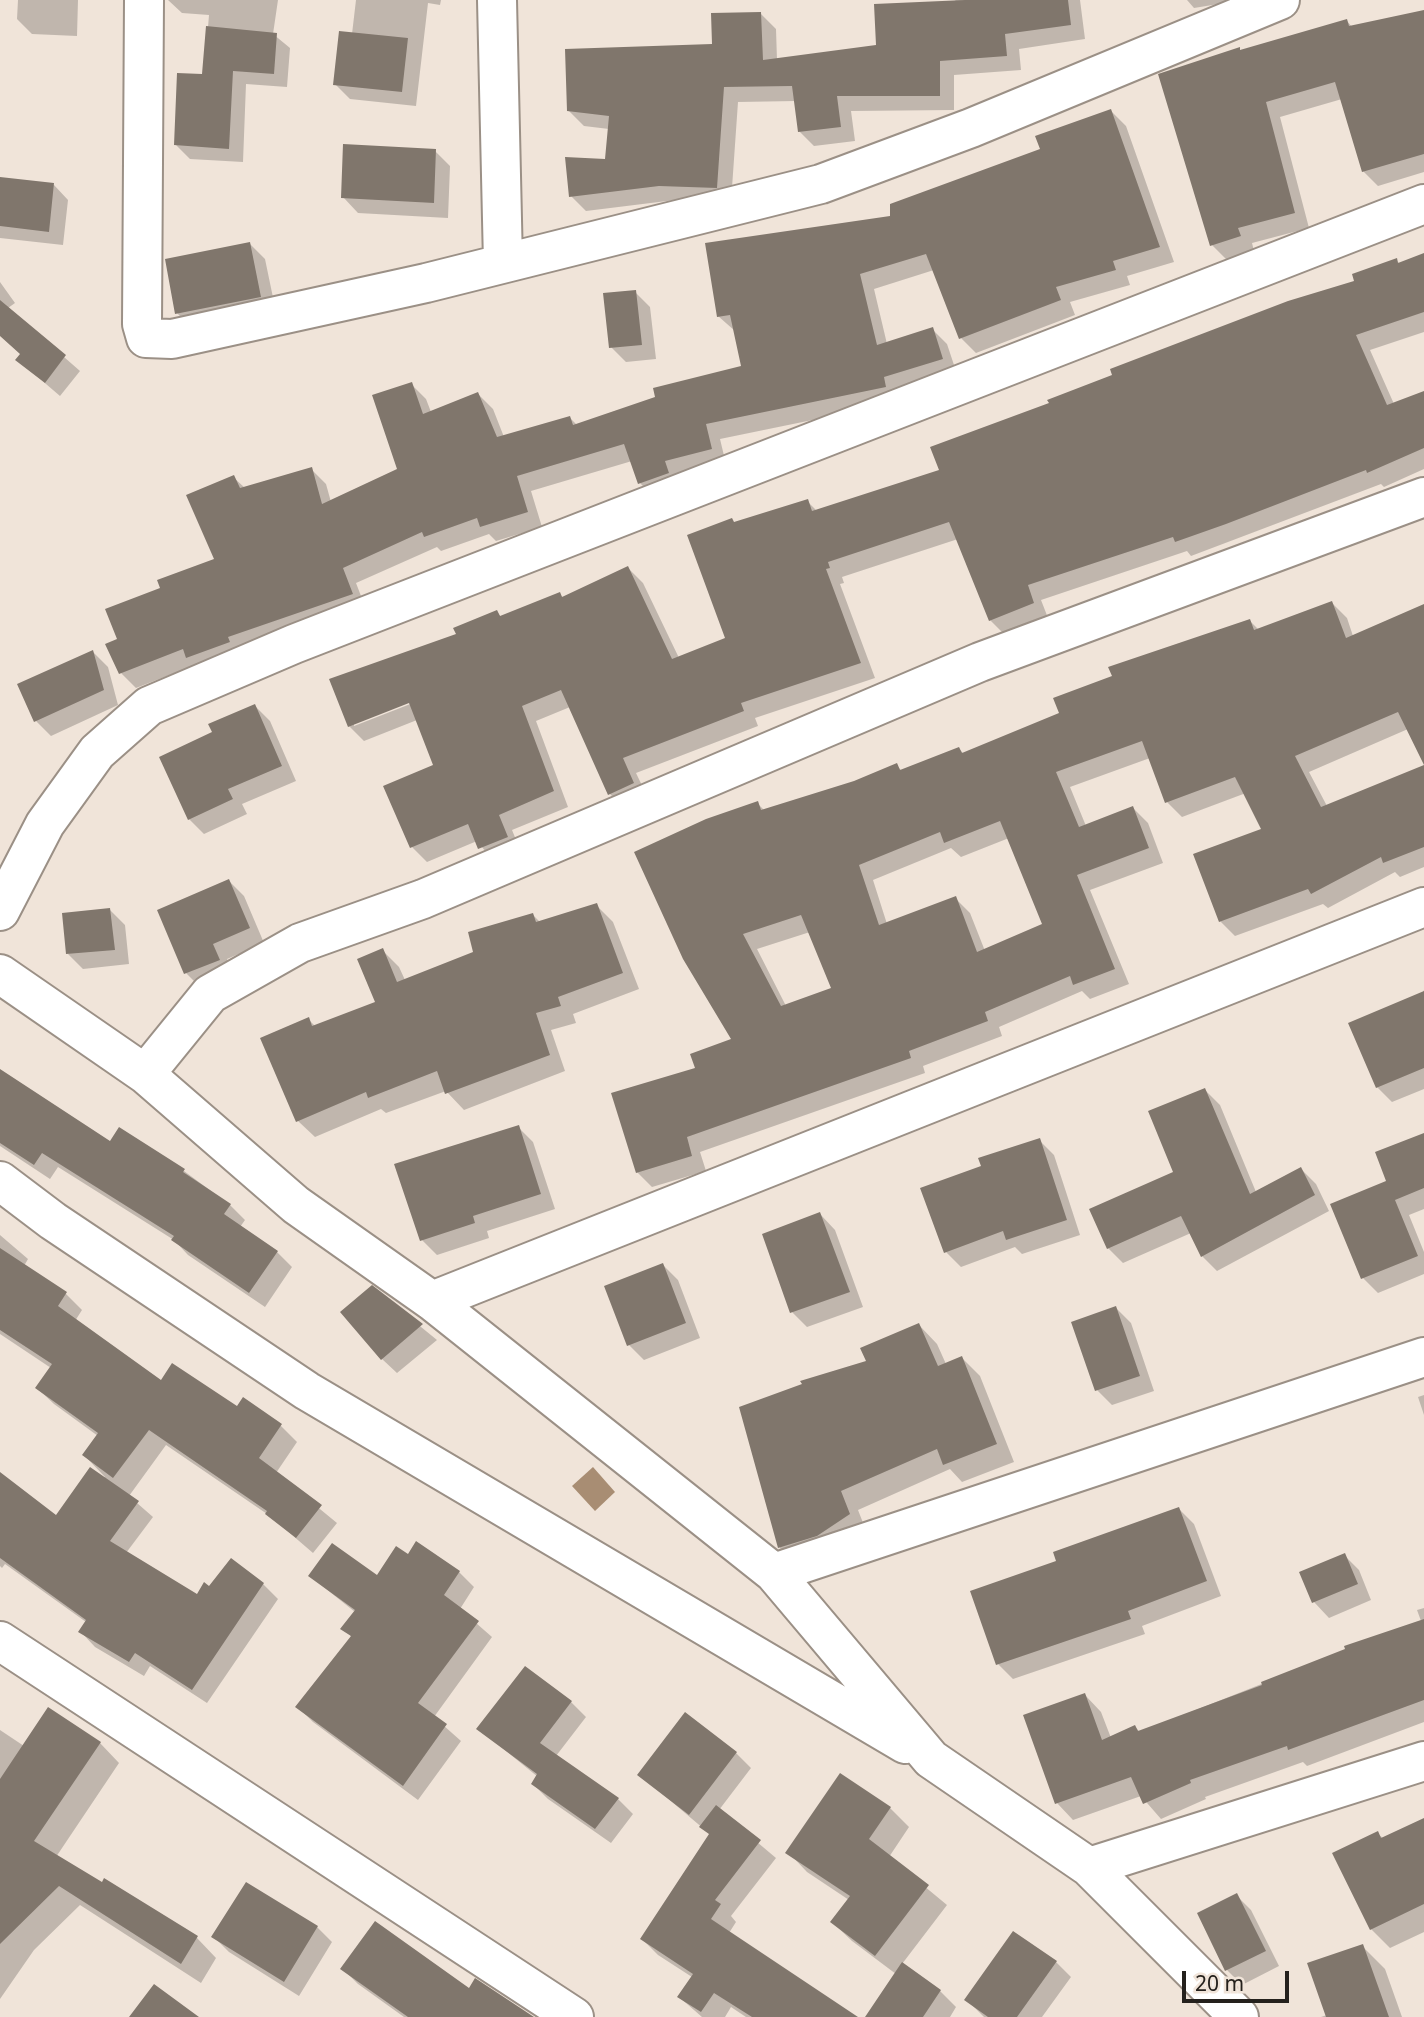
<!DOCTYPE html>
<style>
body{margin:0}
#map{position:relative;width:1424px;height:2017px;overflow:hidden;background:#f0e4d9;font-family:"Noto Sans",sans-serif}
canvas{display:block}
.scale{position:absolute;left:1182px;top:1971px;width:107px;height:32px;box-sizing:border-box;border:4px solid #25211d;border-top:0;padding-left:9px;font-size:21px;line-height:24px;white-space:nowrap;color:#25211d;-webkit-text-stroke:5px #f0e4d9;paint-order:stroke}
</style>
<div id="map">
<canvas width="1424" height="2017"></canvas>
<div class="scale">20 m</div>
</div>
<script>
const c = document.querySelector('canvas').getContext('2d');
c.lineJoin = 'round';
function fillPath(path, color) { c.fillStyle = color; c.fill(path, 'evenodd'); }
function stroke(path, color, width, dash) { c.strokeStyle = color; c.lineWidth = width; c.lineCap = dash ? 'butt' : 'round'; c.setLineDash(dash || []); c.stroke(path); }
fillPath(new Path2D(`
 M593,1467L615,1492L595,1511L572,1486Z`), '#a88d73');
fillPath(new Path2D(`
 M18,0H78L77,36L32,34L17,19Z
 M168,0H278L273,34L290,48L287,87L246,84L243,162L190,159L176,145L204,76L209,15L182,13Z
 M356,0H441L440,5L428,3L416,106L350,99L335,84L352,34Z
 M956,0H1080L1085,39L1019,49L1021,70L954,75V110L851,111L855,141L814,146L799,131L796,101L738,102L731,202L675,200L586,211L571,196L606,161L609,129L584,126L569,111L713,46L761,14L776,29L777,60L878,47Z
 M1187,0H1243L1194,8Z
 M1424,12V172L1378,186L1363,171L1342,99L1280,117L1309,228L1252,243L1254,251L1227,260L1212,245L1242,52L1347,21L1352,27Z
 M1111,111L1126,126L1174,262L1127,276L1130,285L1070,302L1075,315L976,353L961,338L934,270L874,289L887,344L932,329L947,344L957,374L900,402L720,439L726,464L655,498L640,483L632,461L531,491L542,527L496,541L489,534L441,551L437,547L356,583L366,609L203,672L195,665L136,688L121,673L119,640L162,589L216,560L233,477L245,488L311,469L326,484L331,502L399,470L411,384L426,399L431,412L478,394L493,409L504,437L569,417L577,425L743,368L735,331L718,316L892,218L1042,150Z
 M435,151L450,166L448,218L358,213L343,197Z
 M0,178L54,185L68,200L63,245L0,238Z
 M250,244L265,259L276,312L192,328L177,313Z
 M1424,255V332L1370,350L1394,404L1424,393V469L1384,487L1381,484L1191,556L1187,551L1041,600L1048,618L1005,635L990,620L958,539L842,577L844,583L840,584L875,678L755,718L758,726L636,773L648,798L625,809L610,794L570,707L536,721L568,807L512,830L521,852L495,863L477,841L427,862L412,847L435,766L417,720L364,741L349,726L458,635L497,612L501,617L559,594L564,598L628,568L643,583L679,658L728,639L735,524L807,501L817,511L941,471L1051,404L1357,282L1396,260L1400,264ZM416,698L418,701L354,726V722Z
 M0,282L15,303L8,308L80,371L60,396L18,360L22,355L0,335Z
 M635,292L650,307L656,359L626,362L611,347Z
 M1332,603L1347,618L1353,636L1424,606V761L1408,729L1309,772L1327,806L1424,767V867L1400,877L1395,872L1328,908L1323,904L1235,936L1220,921L1264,830L1246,793L1182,817L1167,802L1150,758L1070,787L1086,826L1133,808L1148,823L1163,863L1090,890L1129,984L1090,999L1082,991L999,1027L1002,1036L923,1066L925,1073L700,1152L706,1171L652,1187L637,1172L697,1069L734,1039L684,958L757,803L765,811L854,782L896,765L902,771L959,749L964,754L1061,714L1114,677L1250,621L1259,630ZM1009,838L1044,925L985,951L970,913L955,898L887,924L873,880L951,848L961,857ZM810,932L833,989L786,1006L757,949Z
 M93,652L108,667L118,705L51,736L36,721Z
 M255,706L270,721L296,781L242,804L247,814L204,834L189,819L214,733Z
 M229,881L244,896L264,943L227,959L234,975L201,988L186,973Z
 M596,905L613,922L639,989L573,1014L576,1023L551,1030L565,1071L464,1110L446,1091L386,1113L381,1109L315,1137L298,1121L308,1019L316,1027L377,1003L383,951L399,967L405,980L475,953L533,915L540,922Z
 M110,910L125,925L129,964L83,969L68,954Z
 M1424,990V1089L1392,1102L1377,1087Z
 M0,1071L110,1144L184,1171L230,1205L245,1220L240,1227L277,1252L292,1267L265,1307L188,1255L174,1240L58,1167L50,1179L0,1146Z
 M1205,1090L1220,1105L1256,1192L1301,1169L1316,1184L1329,1211L1217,1271L1202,1256L1191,1233L1123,1263L1108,1248L1175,1173Z
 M518,1127L533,1142L555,1209L487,1231L489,1238L437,1255L422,1240Z
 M1424,1135V1209L1409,1215L1424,1252V1274L1378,1293L1363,1278L1388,1182Z
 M1039,1140L1054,1155L1080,1235L1022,1254L1015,1247L961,1267L946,1252L983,1168Z
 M820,1214L835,1230L863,1307L807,1327L792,1312Z
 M0,1235L28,1259L24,1266L66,1294L82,1310L75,1321L162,1382L281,1426L297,1442L276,1473L337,1523L313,1553L270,1516L166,1445L129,1496L153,1517L126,1553L197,1596L210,1588L263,1584L278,1599L207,1703L150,1666L144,1676L95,1647L81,1632L86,1622L5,1564L2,1568L0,1566V1474L56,1517L105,1477L84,1455L98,1436L54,1404L37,1388L51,1368L0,1334Z
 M663,1265L678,1280L700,1338L644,1360L629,1345Z
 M372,1287L437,1340L397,1373L382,1359Z
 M1116,1308L1131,1323L1154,1391L1112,1405L1097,1390Z
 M919,1325L937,1344L946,1364L962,1358L980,1376L1014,1462L962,1482L950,1469L858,1510L867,1533L798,1566L780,1548L741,1408L868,1363Z
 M1424,1395V1415L1418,1397Z
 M1179,1509L1194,1524L1221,1596L1142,1626L1145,1634L1013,1679L998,1664L1058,1562Z
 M416,1544L459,1572L474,1587L460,1609L492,1637L434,1717L461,1741L418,1800L313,1722L298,1707L352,1637L343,1628L355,1612L310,1576L377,1578L409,1556Z
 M1344,1555L1359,1570L1371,1600L1329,1618L1314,1602L1301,1573Z
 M1424,1608V1722L1307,1766L1303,1762L1205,1797L1206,1799L1161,1819L1141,1796L1073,1820L1057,1803L1085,1695L1101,1712L1111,1738L1135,1727L1140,1732L1421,1621L1417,1610Z
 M571,1702L586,1717L556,1756L618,1799L633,1814L611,1843L548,1799L533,1784L538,1777L479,1729Z
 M0,1730L24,1746L100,1743L119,1763L56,1857L197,1938L216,1958L201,1983L80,1905L34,1950L0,1999Z
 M736,1753L751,1768L719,1810L776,1858L731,1916L736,1922L729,1933L855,2017H746L731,2007L725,2017H702L679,1997L692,1977L658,1955L642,1939L711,1835L639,1774Z
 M840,1775L890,1808L909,1827L889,1857L947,1905L902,1964L940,1991L956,2007L950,2017H867L896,1974L852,1941L832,1922L849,1900L807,1872L788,1852Z
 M1424,1820V1932L1390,1948L1371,1929L1377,1833L1384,1839Z
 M1236,1895L1251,1910L1279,1966L1242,1985L1227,1970Z
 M317,1927L332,1942L299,1996L229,1952L214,1937Z
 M1362,1946L1385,1969L1402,2017H1321L1327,2015Z
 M1056,1962L1071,1977L1042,2017H984L967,2000Z
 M343,1969L469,1990L531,2017H404L358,1984Z`), '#0003');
fillPath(new Path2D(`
 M965,0H1068L1071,25L1005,34L1007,56L940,61V96H837L841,127L798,132L792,86L724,87L717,188L659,186L569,197L565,157L605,159L609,116L567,111L565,49L712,44L711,13L761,12L763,60L876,45L874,4Z
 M1424,10V154L1362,172L1335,82L1266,102L1295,213L1238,228L1241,236L1210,246L1158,74L1240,47V50L1347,19L1349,26Z
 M206,26L277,33L274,74L233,71L229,149L174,145L177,73L202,74Z
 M339,31L408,38L402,92L333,85Z
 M1111,109L1160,247L1113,261L1116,270L1056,287L1061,300L959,339L926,254L860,274L877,345L933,327L943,359L884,377L886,387L706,424L712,449L665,461L669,473L638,484L624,444L517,476L528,512L480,527L477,518L424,537L422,532L343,568L353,594L228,637L230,642L186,658L183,649L119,674L105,644L117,639L105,609L160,588L157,580L214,559L186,495L234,475L240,488L312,467L322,504L397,469L372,395L412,382L423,414L478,392L497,437L570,416L573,425L655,397L653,388L741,366L730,315L717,317L705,243L890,216V204L1040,149L1035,136Z
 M343,144L436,149L434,203L341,198Z
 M0,177L54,183L49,232L0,226Z
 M250,242L261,297L175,314L165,259Z
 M1424,253V312L1356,335L1387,405L1424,391V448L1367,473L1366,470L1226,524L1175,542L1173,537L1028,585L1034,603L989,621L949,522L828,562L830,568L826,569L861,663L741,703L744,711L623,758L634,783L608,795L561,690L522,706L554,791L499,815L508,837L478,849L468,824L410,848L383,786L433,765L409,703L348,727L329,679L456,634L453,628L497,610L500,616L560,592L562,597L628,566L672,659L725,638L687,535L732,518L734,522L808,499L812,511L939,470L930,447L1049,403L1047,400L1112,375L1110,369L1288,301L1354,281L1352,274L1397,258L1398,263Z
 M636,290L642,345L609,348L603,293Z
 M0,300L66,355L45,383L15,360L20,354L0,336Z
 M1332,601L1346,638L1424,604V765L1398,712L1295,756L1321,807L1424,765V847L1383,863L1381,857L1311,894L1308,889L1219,922L1193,854L1261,829L1235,777L1165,803L1142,741L1056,772L1079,827L1133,806L1149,848L1077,875L1115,969L1073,985L1070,976L985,1012L988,1021L909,1051L911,1058L687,1137L692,1156L636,1173L611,1093L695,1068L690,1054L731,1039L683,959L634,852L706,819L758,801L761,810L854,781L897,763L900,770L959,747L962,753L1059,713L1053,698L1112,676L1108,667L1250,619L1254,630ZM1000,821L1042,924L977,952L956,896L879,925L859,865L940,832L944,843ZM801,915L831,988L781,1006L743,934Z
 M93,650L104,690L34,722L17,684Z
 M255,704L282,766L228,789L233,799L188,820L159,757L212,732L208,724Z
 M229,879L250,928L213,944L220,960L184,974L157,910Z
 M597,903L623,973L558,997L561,1006L536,1013L550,1055L445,1094L437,1071L368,1098L366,1092L296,1122L260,1038L309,1017L312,1026L375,1002L357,959L383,948L397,982L473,952L468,932L533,913L536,922Z
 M110,908L115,950L66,954L62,913Z
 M1424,991V1068L1376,1088L1348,1023Z
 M0,1069L110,1141L119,1127L185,1169L183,1172L231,1204L224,1214L278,1251L249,1293L171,1240L174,1236L42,1153L34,1165L0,1143Z
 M1205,1088L1250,1194L1301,1167L1315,1195L1201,1257L1181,1216L1107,1249L1089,1209L1173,1172L1148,1111Z
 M519,1125L541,1194L473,1216L475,1223L420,1241L394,1164Z
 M1424,1133V1188L1395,1200L1418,1256L1361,1279L1330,1204L1386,1181L1375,1152Z
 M1040,1138L1067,1220L1006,1240L1003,1231L944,1253L920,1188L981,1166L978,1158Z
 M820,1212L850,1292L790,1313L762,1234Z
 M0,1248L67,1292L58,1306L161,1380L172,1363L237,1406L243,1397L282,1424L259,1458L322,1505L296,1538L265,1514L267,1511L149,1430L113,1478L82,1455L98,1433L35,1388L52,1364L0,1330Z
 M663,1263L686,1323L627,1346L604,1286Z
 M372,1285L423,1324L381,1360L340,1312Z
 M1116,1306L1140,1376L1095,1391L1071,1322Z
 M919,1323L938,1366L962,1356L997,1444L943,1465L937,1449L841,1491L850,1514L817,1536L778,1548L739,1407L802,1384L800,1381L866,1361L860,1348Z
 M90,1467L139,1501L110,1541L197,1594L204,1582L209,1586L231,1558L264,1583L192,1690L135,1653L129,1662L78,1632L86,1620L0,1558V1472L56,1515Z
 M1179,1507L1207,1581L1128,1611L1131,1619L996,1665L970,1591L1056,1561L1053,1552Z
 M416,1541L460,1571L444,1595L479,1621L418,1703L447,1724L403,1786L295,1707L351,1636L340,1629L355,1610L308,1576L332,1543L377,1575L396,1546L408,1554Z
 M1345,1553L1358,1584L1312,1603L1299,1572Z
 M1424,1619V1700L1288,1750L1287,1746L1190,1780L1191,1783L1143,1804L1131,1777L1055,1804L1023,1715L1085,1693L1102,1740L1135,1725L1138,1731L1262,1685L1261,1682L1345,1649L1344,1646Z
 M525,1666L572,1701L540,1743L619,1798L595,1829L531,1784L537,1774L476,1729Z
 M48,1707L101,1742L34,1841L102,1882L104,1878L198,1936L181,1964L59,1886L0,1944V1779Z
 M685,1712L737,1752L689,1815L637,1775Z
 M840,1773L891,1807L869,1839L929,1885L875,1956L830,1922L850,1896L785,1853Z
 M716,1805L761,1840L715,1900L721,1904L711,1919L858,2017H752L714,1993L701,2012L677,1997L693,1974L640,1939L709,1834L699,1827Z
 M1424,1818V1904L1370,1930L1332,1853L1378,1831L1381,1838Z
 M246,1882L318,1926L284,1982L211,1937Z
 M1237,1893L1266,1951L1225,1971L1197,1913Z
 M375,1921L469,1988L475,1978L534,2017H408L340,1969Z
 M1013,1931L1057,1961L1017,2017H988L964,2000Z
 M1363,1944L1389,2017H1326L1307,1963Z
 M902,1962L941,1990L923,2017H865Z
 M154,1984L199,2017H129Z`), '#80766c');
const minor = new Path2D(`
 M144,0L142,324L146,338L172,339L426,283L821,184L971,128L1280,0
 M497,0L503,263
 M0,911L45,824L97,752L149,706L294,644L1424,204
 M0,974L145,1074L296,1205L432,1301L774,1573L931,1759L1089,1867L1239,2017
 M145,1074L210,994L300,943L423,899L980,662L1424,497
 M0,1181L53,1221L307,1391L905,1744
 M432,1301L1424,907
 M774,1573L1424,1357
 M0,1641L574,2017
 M1089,1867L1424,1761`);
stroke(minor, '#9b9086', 42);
stroke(minor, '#fff', 38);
</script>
